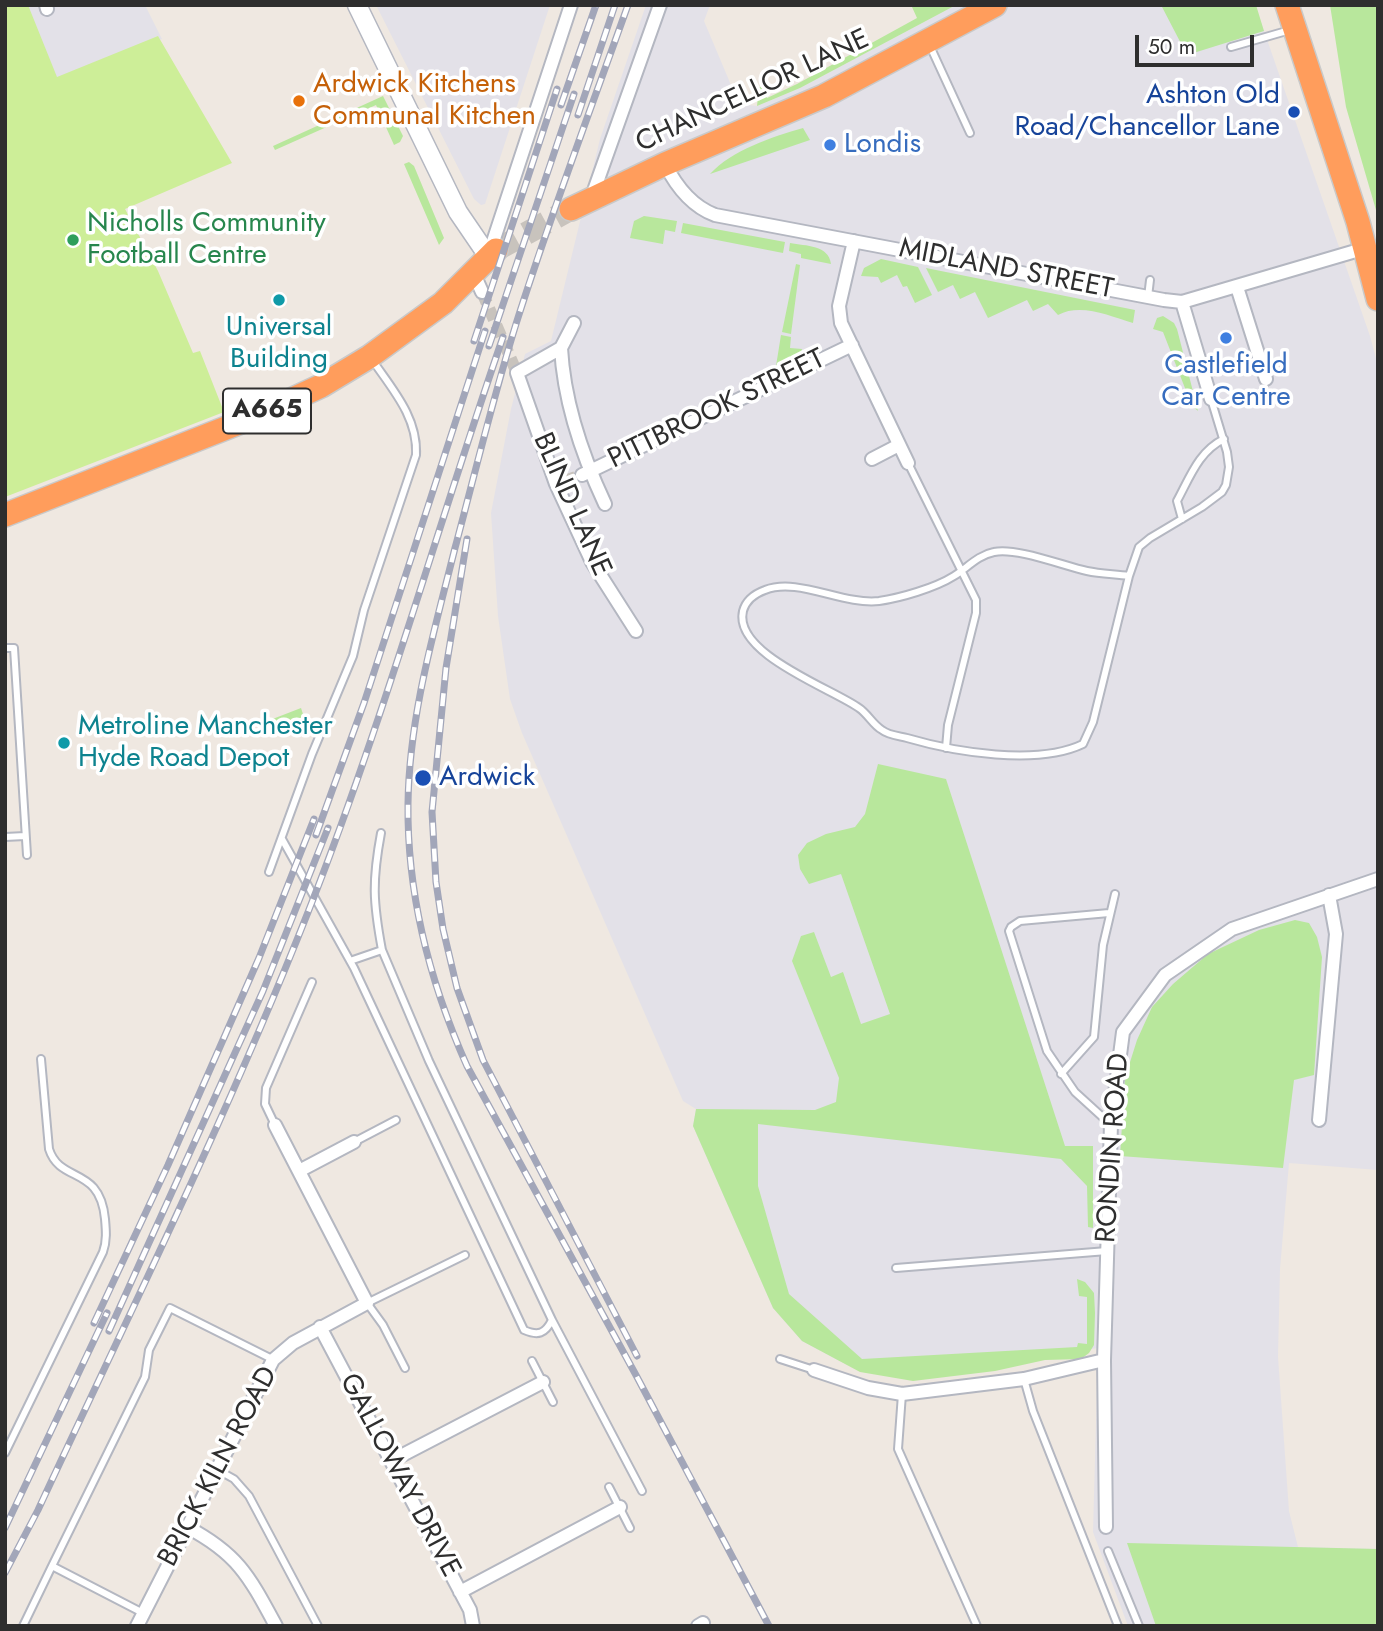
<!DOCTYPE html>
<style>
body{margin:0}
#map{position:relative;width:1383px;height:1631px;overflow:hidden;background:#efe8e1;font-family:Jost,sans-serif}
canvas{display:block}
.frame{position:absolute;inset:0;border:7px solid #2e2e2e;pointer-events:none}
.scale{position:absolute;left:1135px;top:35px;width:119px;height:32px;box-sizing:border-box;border:4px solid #2e2e2e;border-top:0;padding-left:9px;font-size:21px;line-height:24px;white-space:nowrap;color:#2e2e2e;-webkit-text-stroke:5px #fff;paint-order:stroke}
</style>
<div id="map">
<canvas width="1383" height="1631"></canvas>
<div class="frame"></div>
<div class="scale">50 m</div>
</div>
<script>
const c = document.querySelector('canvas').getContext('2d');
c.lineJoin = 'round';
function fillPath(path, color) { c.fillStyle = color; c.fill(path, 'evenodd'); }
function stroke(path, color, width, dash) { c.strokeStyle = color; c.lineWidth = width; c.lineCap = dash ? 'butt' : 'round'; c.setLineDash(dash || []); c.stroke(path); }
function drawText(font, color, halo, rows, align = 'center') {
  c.font = font + ' Jost,sans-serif'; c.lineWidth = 7; c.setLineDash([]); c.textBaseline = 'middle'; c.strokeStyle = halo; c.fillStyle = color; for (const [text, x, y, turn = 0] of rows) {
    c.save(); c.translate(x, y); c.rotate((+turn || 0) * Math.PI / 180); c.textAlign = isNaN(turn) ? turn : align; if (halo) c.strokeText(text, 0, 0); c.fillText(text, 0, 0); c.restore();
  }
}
fillPath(new Path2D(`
 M21,5H145L162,39L56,80Z
 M376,5H550L485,204L481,205L474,199Z
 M646,5H710L704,21L739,104L757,106L800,88L956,5H1255L1370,336L1378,366V1170L1289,1163L1280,1269L1278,1357L1289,1511L1298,1547L1378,1549V1626H1128L1093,1532L1098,1348L1017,1361L847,1365L802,1341L773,1308L693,1126L696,1109L683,1101L522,733L510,699L498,616L491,513L511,409L525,354L551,341L600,139Z`), '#e3e1e8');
fillPath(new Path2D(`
 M915,5H956L800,88L757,106L759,87H762L767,98L797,84L917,18L912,7Z
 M1161,5H1256L1264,31L1187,55Z
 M1330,5H1378V217L1346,107Z
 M383,96L403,136L400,142L394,145L376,105L275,150L273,146Z
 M803,128L810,140L710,174C732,150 772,137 803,128Z
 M409,162L414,166L444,238L439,245L404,164Z
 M644,216L677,221L675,232L665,230L663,244L630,238L634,221Z
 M683,223L785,242L783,253L681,233Z
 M790,243C806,246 829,245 831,264L801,258V254L789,251Z
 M881,259L918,267L932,295L915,303L907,286L903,287L897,275L881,283L878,277L861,276L864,268Z
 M796,264L800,265L791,334L782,332Z
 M926,268L1135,310L1133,323C1109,316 1081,303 1058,315L1048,304L1033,311L1027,300L988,318L975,292L960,299L953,285L938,292Z
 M1163,316L1174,323L1177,329L1198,411L1192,406L1163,332L1153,329L1157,318Z
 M781,335L791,337L790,348L802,349L801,354L776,366Z
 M301,708L305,720L301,731L270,720Z
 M878,764L946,779L1065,1146H1093V1228L1088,1227L1087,1186L1061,1159L758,1124V1186L789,1294L862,1359L1077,1347L1078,1343L1087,1344V1297L1079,1296L1077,1279L1085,1282L1094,1293L1095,1313L1094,1345L1089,1353L1081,1359L1045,1360L995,1371L913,1381L860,1372L802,1341L773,1308L693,1126L696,1109L815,1110L836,1102L839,1078L792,961L801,936L814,932L831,977L843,972L861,1024L890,1014L841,874L809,884L800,869L798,855L807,843L826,834L855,827L865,814Z
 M1295,920L1309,923L1317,937L1322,957L1314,1075L1294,1080L1283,1168L1120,1156L1125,1078L1137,1040L1152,1007L1173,984L1208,954L1259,930Z
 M1127,1543L1378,1549V1626H1156Z`), '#b8e79c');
fillPath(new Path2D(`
 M5,5H28L57,77L158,36L232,163L125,209L158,271L193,353L200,351L224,412L5,497Z`), '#cdee98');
stroke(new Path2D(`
 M482,292L517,373
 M564,481L582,475`), '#c8c3bd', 12, [12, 6]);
stroke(new Path2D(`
 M496,250L571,209`), '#c8c3bd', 23, [23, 11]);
const lane = new Path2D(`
 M930,46L970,133
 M1231,47L1290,30
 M1148,297L1150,280
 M908,463L976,600V613L948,725L946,748
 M1182,519L1177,501C1190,477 1199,451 1224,439
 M1129,576C1115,574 1101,574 1087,571C1064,566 1016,547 994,552C978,555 967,568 954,576C935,588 900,598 879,601C842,605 798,577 765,590C754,594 746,600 743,611C733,654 833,689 859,708C868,714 873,725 882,730C888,735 899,736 907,738C955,752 1037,766 1083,744L1093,722L1129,576L1139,547L1150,538L1202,507L1222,492L1226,485L1229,467L1227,452L1211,399
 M5,648H14L27,855
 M381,833C372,881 373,902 382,950
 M5,837L25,836
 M282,839L354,968L524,1330C538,1336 545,1334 552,1320L429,1061L382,950L350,961
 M269,872L312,754L353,656L364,610L416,455C418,418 393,390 373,361
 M1109,913L1020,921L1011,927L1009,931L1047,1051L1075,1092L1109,1123
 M1061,1074L1094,1037L1103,945L1115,894
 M275,1125L265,1104L266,1088L312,982
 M354,1142L396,1120
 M896,1268L1107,1251
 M552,1320L642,1491
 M780,1359L814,1370
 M532,1361L553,1402
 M405,1368L383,1325L367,1303L465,1255
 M1024,1379L1033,1411L1118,1626
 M902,1394L898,1449L977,1626
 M5,1453L103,1252C107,1241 106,1230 105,1219C100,1165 60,1184 49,1149L41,1059
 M216,1469L234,1479L249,1496L318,1626
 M609,1487L630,1528
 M1108,1551L1139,1626
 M143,1613L52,1566L145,1377L149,1350L170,1308L272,1359
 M23,1626L52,1566`);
const street = new Path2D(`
 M46,5L47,9
 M665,164C676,186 691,206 715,215L1164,300L1182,302L1366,248
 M591,199L660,5
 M854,241L839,306L841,323L908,463
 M489,254L571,5
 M470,275L478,283L482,292
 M1237,287L1266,379
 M1182,302L1211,399
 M574,323L561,348L517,373L556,484L592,562L636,631
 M561,348C564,402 582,455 605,504
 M872,459L899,445
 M582,475L852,345
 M1319,1120L1336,934L1329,895
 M299,1171L354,1142
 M320,1327L470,1610L473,1626
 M814,1370L868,1388L902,1394L1024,1379L1104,1360
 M391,1461L543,1382
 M187,1527C238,1554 249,1576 276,1626
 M1106,1527L1104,1360L1111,1124L1123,1032L1165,975L1232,929L1378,879
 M460,1592L620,1507
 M137,1626L273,1360L293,1343L367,1303L275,1125
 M698,1626L703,1623`);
const secondary = new Path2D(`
 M357,5L458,212L488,256`);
const highway = new Path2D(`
 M1287,5L1358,222L1378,299
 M571,209L665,164L824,96L995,5
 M5,515L254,417L321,386L369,357L443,303L496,250`);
stroke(lane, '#b4b7c1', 10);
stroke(street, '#b4b7c1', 16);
stroke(secondary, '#b4b7c1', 21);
stroke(highway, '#c9c9c9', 26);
stroke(lane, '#fff', 6);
stroke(street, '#fff', 12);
stroke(secondary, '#fff', 18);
stroke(highway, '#ff9d5c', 23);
const rail = new Path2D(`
 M628,5C590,111 550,217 516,324C493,398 475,473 455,548C434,632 409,717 408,804C407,895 430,983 467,1066L637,1377L769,1626
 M561,105L596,5
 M578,115L615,5
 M474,341L557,89
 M489,346L574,94
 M467,539L446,668L432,812L436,882L443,929L457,988L483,1060L637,1356
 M316,835L364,703L485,331
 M94,1323L168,1165L259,958L314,819
 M109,1331L263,991L328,828
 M5,1528L107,1313
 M5,1573L38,1510C134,1303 237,1097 319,884C388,705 440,519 503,337`);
stroke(rail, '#a2a6b9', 7);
stroke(rail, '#fff', 4.5, [13]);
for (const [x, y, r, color] of [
 [299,101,7,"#e8710a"],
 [1294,112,7,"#1a4fb4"],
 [830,145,7,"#3f7fe0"],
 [73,240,7,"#2e9e5b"],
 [279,300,7,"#0f9aa8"],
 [1226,338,7,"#3f7fe0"],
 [64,743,7,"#0f9aa8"],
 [423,778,9,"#1a4fb4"]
]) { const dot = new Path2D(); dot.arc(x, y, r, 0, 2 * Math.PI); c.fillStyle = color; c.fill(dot); stroke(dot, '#fff', 2.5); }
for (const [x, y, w] of [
 [267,411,88]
]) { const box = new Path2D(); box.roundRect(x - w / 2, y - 22.5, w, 45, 5); c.fillStyle = '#fff'; c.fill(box); stroke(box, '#2e2e2e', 2); }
drawText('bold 26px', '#2e2e2e', null, [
 ["A665",267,411]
]);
drawText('28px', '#c56008', '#fff', [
 ["Ardwick Kitchens",313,85],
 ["Communal Kitchen",313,117]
], 'left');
drawText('28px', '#2e2e2e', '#fff', [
 ["CHANCELLOR LANE",753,92,-25],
 ["MIDLAND STREET",1006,270,11],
 ["PITTBROOK STREET",717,410,-26],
 ["BLIND LANE",571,505,66],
 ["RONDIN ROAD",1114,1148,-86],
 ["BRICK KILN ROAD",219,1467,-62],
 ["GALLOWAY DRIVE",399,1476,62]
]);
drawText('28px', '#164399', '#fff', [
 ["Ashton Old",1280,96],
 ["Road/Chancellor Lane",1280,128],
 ["Ardwick",439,778,"left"]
], 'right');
drawText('28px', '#366cbe', '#fff', [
 ["Londis",844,145],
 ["Castlefield",1226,366,"center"],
 ["Car Centre",1226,398,"center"]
], 'left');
drawText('28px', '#27864d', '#fff', [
 ["Nicholls Community",87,224],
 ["Football Centre",87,256]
], 'left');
drawText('28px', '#0d838f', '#fff', [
 ["Universal",279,328],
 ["Building",279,360],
 ["Metroline Manchester",78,727,"left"],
 ["Hyde Road Depot",78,759,"left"]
]);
</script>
